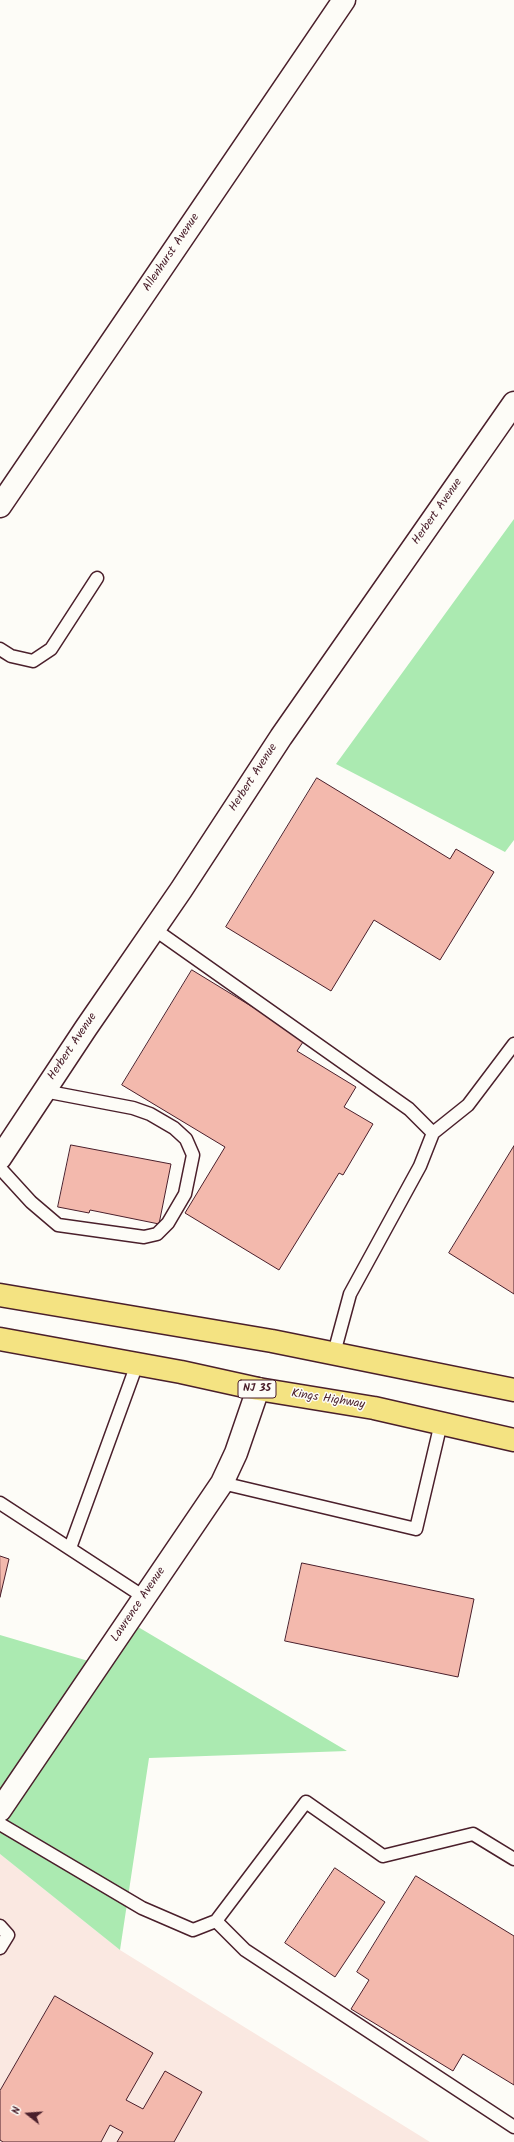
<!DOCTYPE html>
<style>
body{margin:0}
#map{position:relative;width:514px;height:2142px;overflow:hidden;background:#fdfcf7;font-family:Kalam,sans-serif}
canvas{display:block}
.north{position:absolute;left:8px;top:2094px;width:40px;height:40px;-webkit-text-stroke:3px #fdfcf7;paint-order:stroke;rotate:287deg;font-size:11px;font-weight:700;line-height:16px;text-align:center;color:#4a1f2b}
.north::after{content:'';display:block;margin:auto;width:14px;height:18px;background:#4a1f2b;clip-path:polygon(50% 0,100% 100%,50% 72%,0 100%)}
</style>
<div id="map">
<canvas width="514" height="2142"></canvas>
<div class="north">N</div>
</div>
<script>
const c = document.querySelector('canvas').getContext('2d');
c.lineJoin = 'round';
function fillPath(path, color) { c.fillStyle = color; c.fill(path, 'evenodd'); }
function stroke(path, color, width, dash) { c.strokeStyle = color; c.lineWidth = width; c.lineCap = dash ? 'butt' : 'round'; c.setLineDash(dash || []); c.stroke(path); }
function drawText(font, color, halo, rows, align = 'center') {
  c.font = font + ' Kalam,sans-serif'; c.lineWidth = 3; c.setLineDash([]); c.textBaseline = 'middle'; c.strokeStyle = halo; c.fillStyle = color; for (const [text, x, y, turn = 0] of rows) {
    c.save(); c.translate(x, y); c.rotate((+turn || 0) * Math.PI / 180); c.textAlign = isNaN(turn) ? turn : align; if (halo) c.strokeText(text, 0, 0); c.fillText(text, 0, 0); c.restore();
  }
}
fillPath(new Path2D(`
 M0,1854L120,1950L430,2142H0Z`), '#fae8e1');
fillPath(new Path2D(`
 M514,519V840L505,852L336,764Z
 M128,1621L347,1751L149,1758L120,1950L0,1854V1635L102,1665Z`), '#abeab1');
const building = new Path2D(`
 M317,778L450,859L456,849L494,872L440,960L374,920L331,991L226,927Z
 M192,970L305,1039L297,1051L356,1087L344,1107L373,1124L343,1175L339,1173L279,1270L185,1213L225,1147L122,1085Z
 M71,1145L171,1164L159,1224L90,1210L89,1213L58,1207Z
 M514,1146V1294L449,1253Z
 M0,1556L9,1559L0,1597Z
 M302,1563L474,1599L458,1677L285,1641Z
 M335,1868L385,1902L335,1977L285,1943Z
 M416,1876L514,1936V2085L463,2054L453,2071L351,2009L369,1980L357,1972Z
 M55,1996L153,2053L126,2100L143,2109L165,2071L202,2092L174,2142H117L123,2132L110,2125L101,2142H3L0,2140V2091Z`);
fillPath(building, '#f3b9ad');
stroke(building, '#4a1f2b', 1);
const lane = new Path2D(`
 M0,649L11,656L33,661L51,649L97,578
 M154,929L409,1109L433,1133L420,1166L350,1294L334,1353
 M433,1133L468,1105L514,1044
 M0,1168L31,1202L58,1225L144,1237L157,1234L168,1223L185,1194L193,1155L186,1139L174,1128L150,1114L133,1108L44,1091
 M222,1483L416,1529L441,1423
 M0,1503L144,1597
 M70,1548L137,1364
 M0,1824L142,1908L193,1930L216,1921L306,1802L383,1856L473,1834L514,1859
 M216,1921L245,1950L514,2127
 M0,1926L8,1935L0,1948`);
const street = new Path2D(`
 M0,506L344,0
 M0,1158L86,1028L181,890L281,737L514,403
 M0,1810L222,1483L236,1453L258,1389`);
const primary = new Path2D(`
 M0,1295L272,1341L514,1390
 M0,1339L181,1372L258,1389L374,1408L514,1440`);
stroke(lane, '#4a1f2b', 15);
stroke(street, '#4a1f2b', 25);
stroke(primary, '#4a1f2b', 25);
stroke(lane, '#fdfcf7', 12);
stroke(street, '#fdfcf7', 22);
stroke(primary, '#f4e382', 22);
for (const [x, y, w] of [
 [257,1389,38]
]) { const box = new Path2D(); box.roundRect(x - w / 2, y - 9, w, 18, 3); c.fillStyle = '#fdfcf7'; c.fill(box); stroke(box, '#4a1f2b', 1); }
drawText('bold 11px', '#4a1f2b', null, [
 ["NJ 35",257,1389]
]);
drawText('12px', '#4a1f2b', '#fdfcf7', [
 ["Allenhurst Avenue",172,253,-56],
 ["Herbert Avenue",438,512,-55],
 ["Herbert Avenue",254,778,-57],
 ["Herbert Avenue",73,1047,-56],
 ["Kings Highway",328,1400,9],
 ["Lawrence Avenue",139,1605,-56]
]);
</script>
